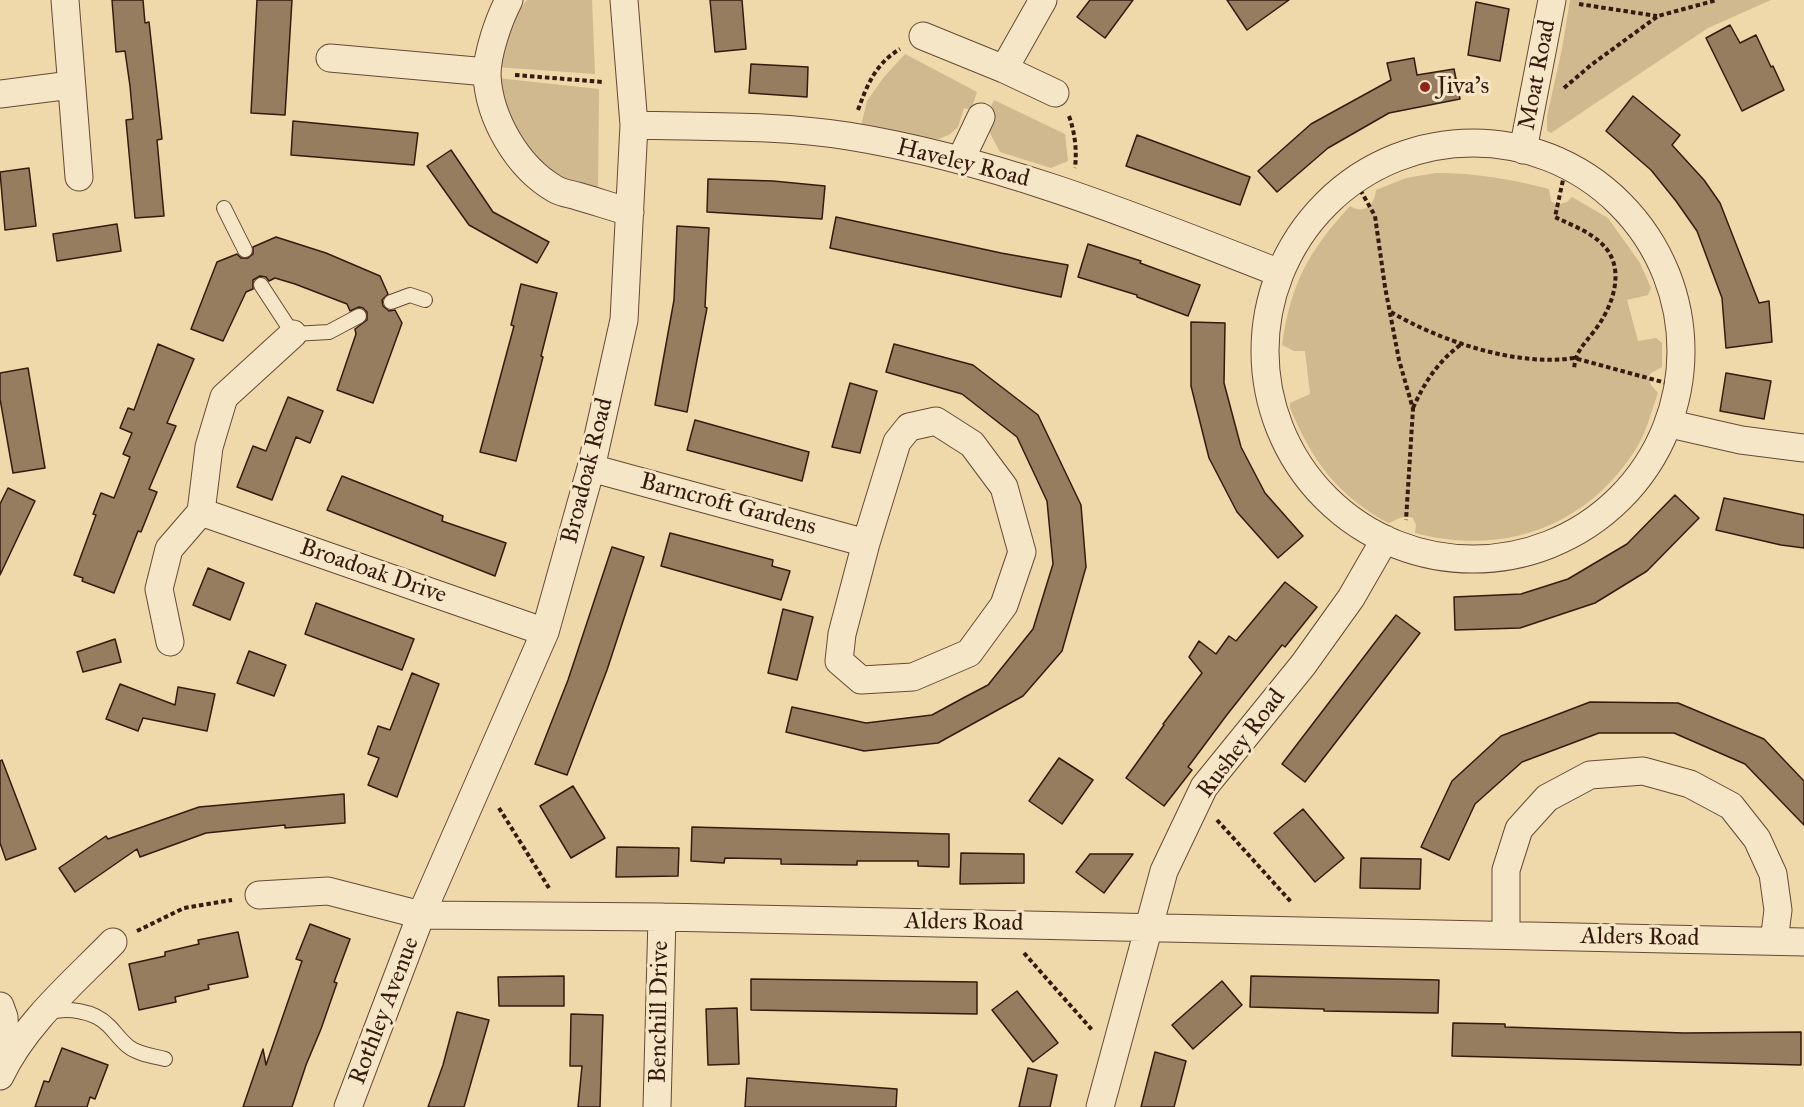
<!DOCTYPE html>
<style>
body{margin:0}
canvas{display:block;background:#efd8a9}
</style>
<canvas width="1804" height="1107"></canvas>
<script>
const c = document.querySelector('canvas').getContext('2d');
c.lineJoin = 'round';
function fillPath(path, color) { c.fillStyle = color; c.fill(path, 'evenodd'); }
function stroke(path, color, width, dash) { c.strokeStyle = color; c.lineWidth = width; c.lineCap = dash ? 'butt' : 'round'; c.setLineDash(dash || []); c.stroke(path); }
function drawText(font, color, halo, rows, align = 'center') {
  c.font = font + ' "IM FELL Great Primer",serif'; c.lineWidth = 6; c.setLineDash([]); c.textBaseline = 'middle'; c.strokeStyle = halo; c.fillStyle = color; for (const [text, x, y, turn = 0] of rows) {
    c.save(); c.translate(x, y); c.rotate((+turn || 0) * Math.PI / 180); c.textAlign = isNaN(turn) ? turn : align; if (halo) c.strokeText(text, 0, 0); c.fillText(text, 0, 0); c.restore();
  }
}
fillPath(new Path2D(`
 M527,0H592L595,74L496,67L518,11Z
 M1570,0H1771L1708,28L1551,133L1547,131V116L1562,49Z
 M905,54L977,92L971,110L964,108L958,127L950,134L939,139L913,137L860,130L867,101L884,77Z
 M497,78L599,89L598,194L560,186L522,154Z
 M994,100L1065,134L1068,161L1051,168L1000,152L984,122Z
 M1436,173C1475,173 1511,179 1549,189L1551,201L1557,205L1567,202L1572,197L1608,218L1640,263L1651,288L1648,295L1627,300L1638,341L1656,338L1662,343V367L1651,373L1648,377L1651,385L1658,393C1651,412 1646,435 1634,452C1584,528 1502,556 1415,533L1416,525L1413,518C1402,514 1398,520 1388,523C1336,494 1313,462 1290,408V403L1310,394L1305,351H1294L1282,345C1291,283 1308,252 1350,206C1364,215 1375,205 1376,190L1406,178Z`), '#d0b88f');
const building = new Path2D(`
 M112,0H143L145,23L149,22L162,139L157,140L164,216L135,218L126,120L133,119L130,86L125,51L116,52Z
 M257,0H292L285,115L251,113Z
 M710,0H742L746,49L715,52Z
 M1090,0H1133L1105,38L1077,17Z
 M1227,0H1289L1247,30Z
 M1476,2L1509,9L1500,61L1468,55Z
 M1730,25L1740,43L1756,35L1771,67L1773,66L1784,90L1742,111L1706,38Z
 M1414,58L1417,75L1454,69L1460,99L1389,113L1328,148L1277,192L1258,171L1311,124L1391,80L1387,63Z
 M751,64L808,67L807,97L749,93Z
 M1633,96L1680,135L1672,145L1704,180L1720,203L1759,303L1769,301L1772,342L1726,348L1722,298L1697,231L1676,201L1651,170L1606,131Z
 M293,121L418,133L414,165L291,155Z
 M1137,135L1250,177L1240,205L1126,166Z
 M451,150L493,212L549,242L537,263L469,225L427,166Z
 M29,168L36,226L5,230L0,172Z
 M708,179L773,181L825,186L822,219L707,212Z
 M836,217L1001,253L1068,265L1061,297L830,248Z
 M117,224L121,251L57,261L53,234Z
 M677,226L709,228L705,307L707,308L687,412L655,405L674,300Z
 M276,237L326,253L380,276L388,294L382,300L383,306L389,311L395,310L402,323L373,403L337,390L356,334L355,329L367,320V312L363,308L359,307L350,311L347,304L295,284L275,278L269,281L266,277L260,276L253,280V289L246,292L223,341L191,329L217,262L237,254L241,258H248L253,254V247Z
 M1088,244L1141,261L1140,263L1200,285L1188,316L1137,297V295L1078,277Z
 M521,284L557,293L541,356L543,357L516,461L480,452L514,326L511,325Z
 M1191,322L1225,323L1224,383L1241,447L1265,493L1303,536L1278,558L1237,512L1209,458L1191,386Z
 M158,344L194,359L167,423L176,426L149,489L157,492L141,532L138,531L114,593L82,581L83,578L74,575L96,515L93,514L101,493L114,498L130,457L123,454L132,433L120,428L128,408L134,410Z
 M894,344L973,365L1038,415L1081,505L1086,567L1062,651L1023,696L938,743L864,751L786,732L792,707L866,723L932,715L965,697L988,685L1033,629L1053,564L1047,501L1017,437L962,394L886,372Z
 M28,368L45,468L13,473L0,399V373Z
 M1726,373L1771,381L1764,419L1720,411Z
 M850,383L877,391L860,453L832,447Z
 M288,397L323,411L310,443L296,437L272,500L237,487L253,446L266,451Z
 M695,420L809,452L802,481L687,450Z
 M342,476L443,516L442,521L506,543L495,576L327,510Z
 M8,488L35,501L0,575V504Z
 M1675,495L1699,518L1647,571L1595,603L1520,628L1455,630L1454,597L1521,594L1568,579L1627,544Z
 M1724,498L1804,515V548L1781,545L1716,530Z
 M670,533L773,560L772,566L790,571L781,600L661,566Z
 M612,547L644,557L607,670L567,775L535,764L568,680Z
 M208,568L244,583L230,620L193,605Z
 M1285,582L1317,607L1285,647L1282,645L1226,716L1188,767L1192,770L1164,806L1126,778L1164,725L1163,724L1202,673L1189,657L1199,641L1216,654L1229,636L1236,641Z
 M316,603L414,639L402,670L305,634Z
 M783,609L813,617L797,680L768,673Z
 M1396,615L1420,633L1305,782L1282,764Z
 M115,639L121,662L83,672L77,652Z
 M249,651L286,665L274,696L237,683Z
 M412,673L439,684L397,797L368,785L379,758L368,754L378,726L390,730Z
 M120,684L175,705L178,687L215,694L207,731L143,718L138,731L106,719Z
 M1590,702L1678,703L1764,739L1804,781V825L1745,764L1674,733H1599L1522,762L1475,804L1449,860L1421,847L1452,781L1501,736Z
 M1059,758L1093,780L1062,824L1029,801Z
 M2,760L36,849L6,860L0,843V761Z
 M573,786L605,838L571,858L540,806Z
 M344,794L345,823L285,828V825L206,833L140,857L137,849L75,892L59,868L106,836L108,839L199,807Z
 M1303,809L1344,858L1315,882L1274,833Z
 M692,827L949,834V867L918,866V861H857V865L781,864V859L725,858L724,863L691,861Z
 M617,847L679,848L678,876L616,877Z
 M961,853L1024,854V883L960,884Z
 M1090,854H1133L1104,893L1076,872Z
 M1361,858L1421,859L1420,889L1360,888Z
 M310,924L350,939L334,982L337,983L321,1029L306,1065L292,1107H243L263,1049L266,1065L302,961L296,959Z
 M238,932L248,977L208,985L209,989L175,997L176,1002L139,1010L129,964L165,956V952L199,944L198,940Z
 M564,976V1006H499L498,977Z
 M1251,976L1439,980L1438,1013L1324,1011V1009L1250,1007Z
 M751,979L977,982V1014L751,1010Z
 M1222,981L1242,1005L1193,1049L1172,1025Z
 M1017,991L1058,1043L1033,1062L992,1010Z
 M737,1008L739,1064L708,1065L706,1009Z
 M457,1012L489,1020L464,1107H428L443,1065Z
 M571,1014L603,1015L600,1107H578L582,1066H570Z
 M1453,1023L1505,1024V1027L1684,1033L1801,1032V1065L1452,1056Z
 M62,1048L108,1065L95,1099L90,1097L87,1107H35L44,1081L49,1082Z
 M1155,1052L1186,1061L1174,1107H1141Z
 M1028,1068L1057,1075L1050,1107H1019Z
 M747,1078L897,1089L896,1107H745Z`);
fillPath(building, '#977d5f');
stroke(building, '#371a0e', 1.5);
const service = new Path2D(`
 M224,208L245,250
 M261,285L293,334L329,332L359,316
 M391,302L410,295L425,300
 M46,1013C66,1007 94,1010 109,1026C116,1033 120,1040 129,1047C138,1054 153,1056 165,1059`);
const minor = new Path2D(`
 M65,0L79,177
 M509,0C499,19 487,53 487,75C489,118 517,167 555,189C562,193 570,194 577,196C595,201 612,207 630,212
 M923,36L1004,69L1055,93
 M330,58L487,72
 M1004,69L1043,0
 M0,94L71,85
 M634,125C705,127 778,125 848,136C997,160 1137,217 1277,272
 M1265 351a208 208 0 1 1 416 0a208 208 0 1 1-416 0Z
 M1523,150L1552,0
 M961,159L981,117
 M1675,425L1741,440L1804,448
 M591,468L866,543L842,634L839,661L861,680L913,677L969,653L1004,605L1022,552L1004,487L972,444L936,421L909,427L897,442L866,543
 M201,512L209,447L224,397L293,334
 M170,642L159,589L169,549L201,512L545,632
 M259,895L328,891L421,915L662,917L1804,942
 M1506,935V870L1519,829L1547,798L1590,775L1643,771L1690,784L1731,806L1757,839L1773,874L1778,910L1774,941
 M0,1006L4,1017L6,1062
 M0,1076C25,1023 73,983 113,942
 M348,1107L421,915L545,632L591,468L624,320L634,125L624,0
 M657,1107L662,917
 M1100,1107L1164,871L1204,787L1303,665L1351,598L1385,539`);
stroke(service, '#654a35', 16);
stroke(minor, '#654a35', 29);
stroke(new Path2D(`
 M1579,4L1657,16
 M515,75L603,82
 M1564,88L1591,65L1658,16L1717,0
 M858,110C867,85 876,63 900,49
 M1069,116C1075,133 1077,150 1075,168
 M1566,166L1555,217C1571,225 1591,232 1603,245C1627,269 1612,308 1595,330C1584,345 1575,351 1574,370
 M1353,177L1375,216L1385,287L1399,360L1413,409L1406,520
 M1391,312C1440,341 1517,367 1574,358L1681,387
 M1413,408C1425,381 1439,360 1463,343
 M499,808L549,888
 M1217,820L1292,903
 M137,931L184,908L232,900
 M1024,953L1093,1031`), '#371a0e', 4, [4.5, 3]);
stroke(service, '#f5e6c7', 14);
stroke(minor, '#f5e6c7', 27);
for (const [x, y, r, color] of [
 [1425,87,6,"#8f2418"]
]) { const dot = new Path2D(); dot.arc(x, y, r, 0, 2 * Math.PI); c.fillStyle = color; c.fill(dot); stroke(dot, '#f5e6c7', 2); }
drawText('24px', '#371a0e', '#f5e6c7', [
 ["Moat Road",1538,75,-79],
 ["Haveley Road",963,164,14],
 ["Broadoak Road",588,471,-76],
 ["Barncroft Gardens",728,505,15],
 ["Broadoak Drive",373,572,19],
 ["Rushey Road",1242,744,-53],
 ["Alders Road",964,923,1],
 ["Alders Road",1640,938,1],
 ["Rothley Avenue",385,1011,-69],
 ["Benchill Drive",660,1012,-89]
]);
drawText('24px', '#371a0e', '#f5e6c7', [
 ["Jiva's",1437,87]
], 'left');
</script>
